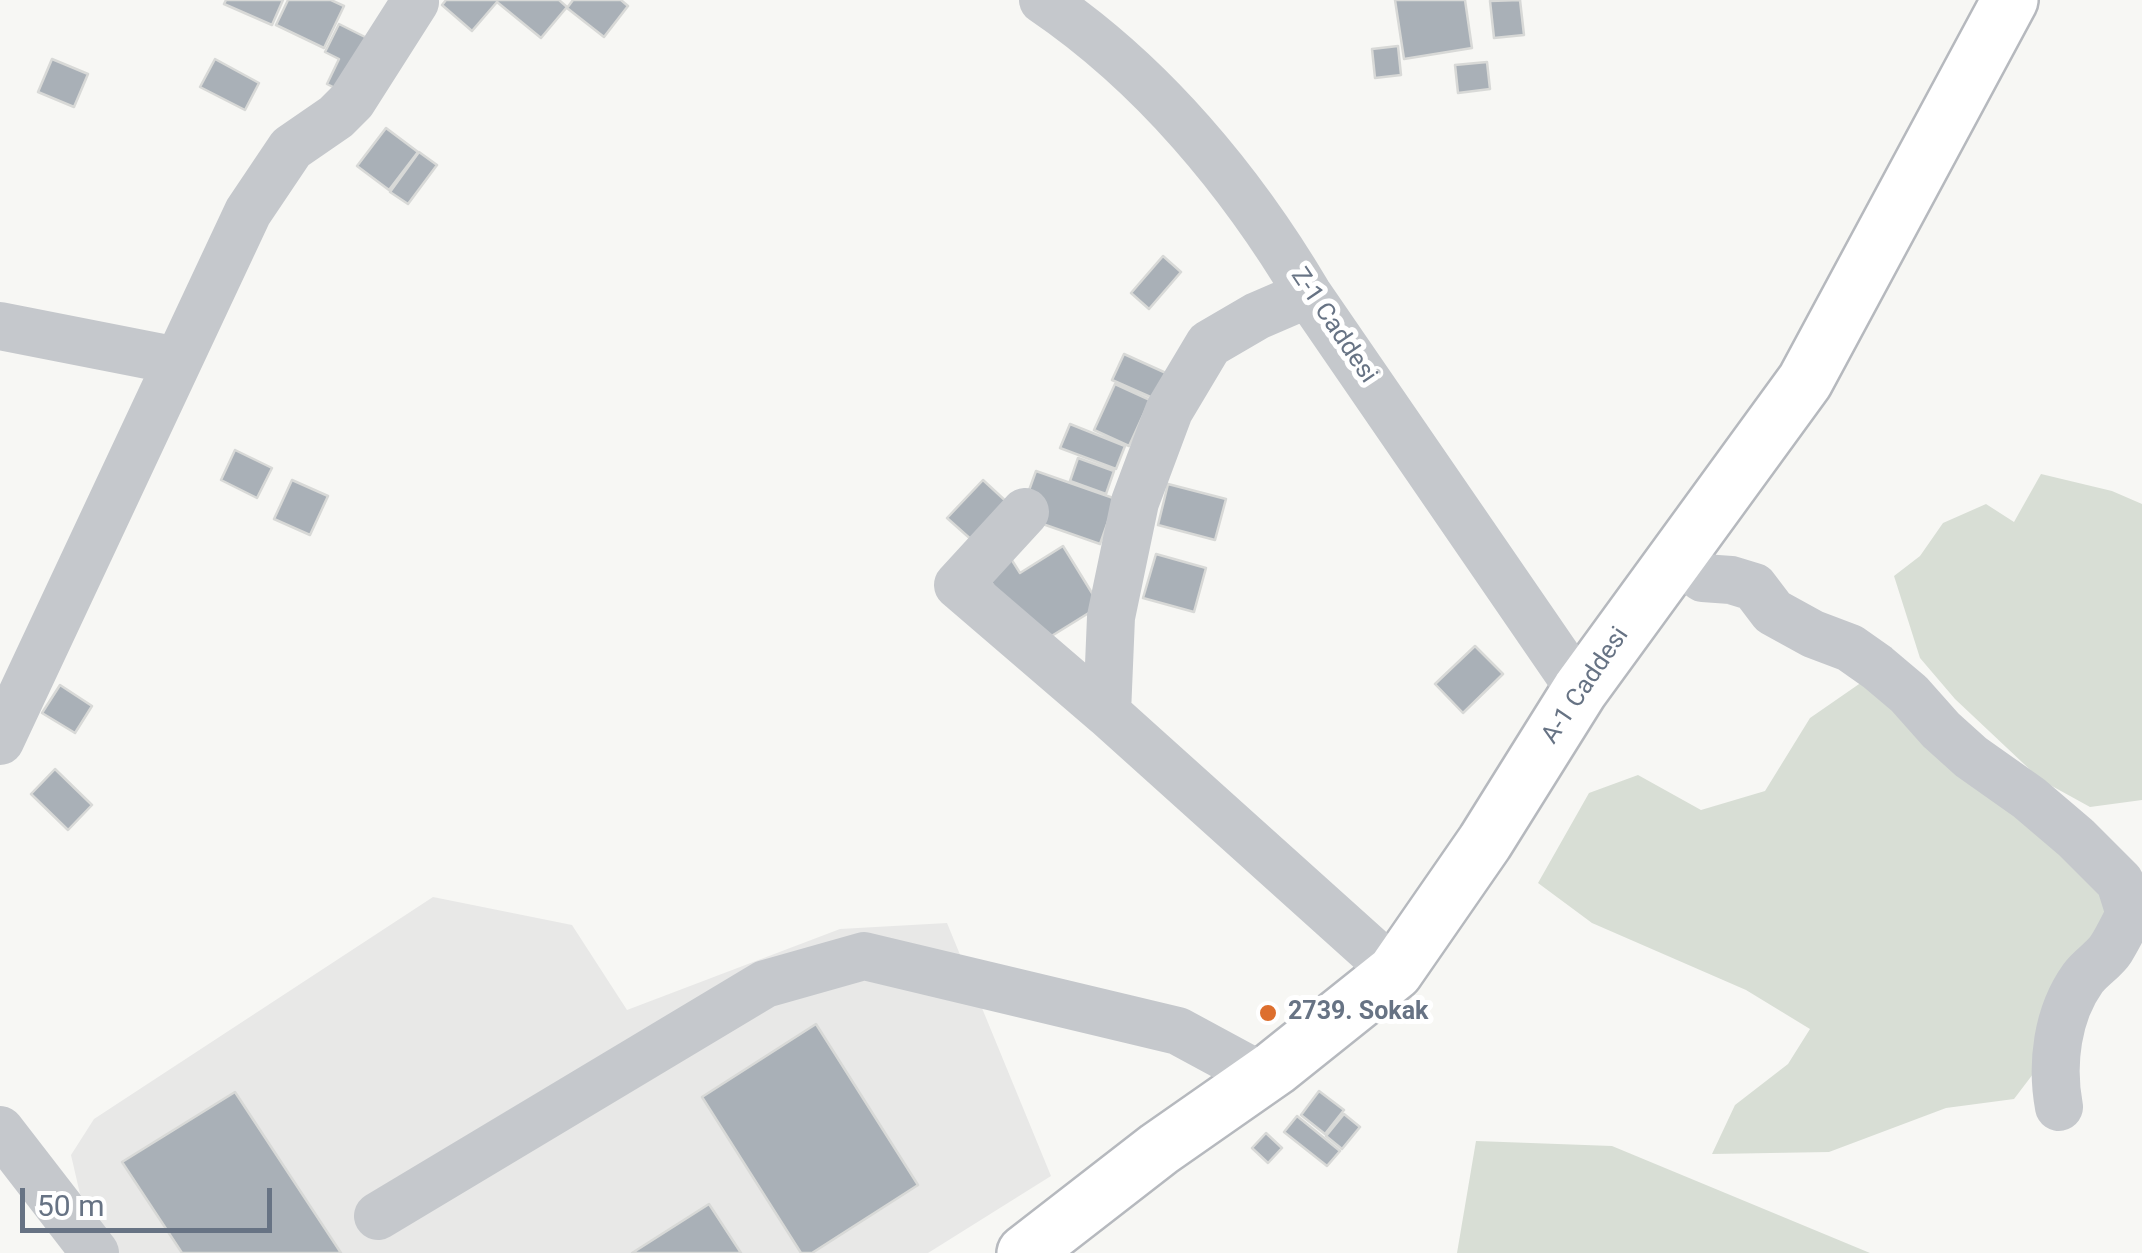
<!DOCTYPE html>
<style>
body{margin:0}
#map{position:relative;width:2142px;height:1253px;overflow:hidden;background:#f7f7f4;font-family:Roboto,sans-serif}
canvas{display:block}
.scale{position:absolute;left:20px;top:1188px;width:252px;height:45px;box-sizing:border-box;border:5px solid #677384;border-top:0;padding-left:12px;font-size:30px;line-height:35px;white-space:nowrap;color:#677384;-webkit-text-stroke:8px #fff;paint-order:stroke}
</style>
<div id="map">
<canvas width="2142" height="1253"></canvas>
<div class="scale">50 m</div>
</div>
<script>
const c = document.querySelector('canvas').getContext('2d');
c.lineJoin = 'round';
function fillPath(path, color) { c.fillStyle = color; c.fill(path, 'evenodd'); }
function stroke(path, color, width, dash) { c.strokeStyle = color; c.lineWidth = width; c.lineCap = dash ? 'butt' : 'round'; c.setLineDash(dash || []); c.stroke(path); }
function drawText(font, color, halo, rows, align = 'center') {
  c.font = font + ' Roboto,sans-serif'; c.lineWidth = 10; c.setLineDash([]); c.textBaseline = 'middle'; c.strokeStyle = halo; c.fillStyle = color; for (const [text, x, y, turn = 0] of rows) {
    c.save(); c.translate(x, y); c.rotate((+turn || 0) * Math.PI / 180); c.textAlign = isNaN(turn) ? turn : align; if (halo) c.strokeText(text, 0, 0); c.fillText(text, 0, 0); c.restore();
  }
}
fillPath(new Path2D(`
 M433,897L572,925L627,1010L840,929L947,923L1051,1176L928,1253H119L80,1194L71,1155L94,1119Z`), '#e8e8e7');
fillPath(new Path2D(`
 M2041,474L2112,491L2142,504V800L2090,807L2041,780L1955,699L1920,658L1894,576L1920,556L1943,523L1986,504L2014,522Z
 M1862,682L2098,874L2110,925L2049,1053L2014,1099L1946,1108L1829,1152L1712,1154L1735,1105L1788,1064L1810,1029L1746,990L1592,923L1538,883L1589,793L1638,775L1701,810L1765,791L1810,718Z
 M1476,1141L1612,1146L1870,1253H1457Z`), '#d8ded5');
const building = new Path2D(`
 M226,0H283L272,25L224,4Z
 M288,0H331L344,6L324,48L276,25Z
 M446,0H559L567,7L541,38L497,2L472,31L442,5Z
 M573,0H621L628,6L604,37L567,8Z
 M1395,0H1465L1472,48L1404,59Z
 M1520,0L1524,35L1494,38L1490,1Z
 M339,24L375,42L349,95L327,84L339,59L325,52Z
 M1398,46L1401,75L1375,78L1372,49Z
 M52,59L88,74L74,107L38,92Z
 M215,59L259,83L245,110L200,87Z
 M1487,62L1490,89L1458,93L1455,65Z
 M386,128L418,152L389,190L357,166Z
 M419,152L437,165L408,204L390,192Z
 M1163,256L1181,272L1149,309L1131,293Z
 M1124,354L1166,373L1155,399L1112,380Z
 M1115,384L1150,400L1129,446L1094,430Z
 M1070,424L1125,446L1116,469L1060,448Z
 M235,450L272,468L257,498L221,480Z
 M1078,458L1114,471L1106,494L1070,481Z
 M1036,471L1116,499L1100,544L1037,522L1024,504Z
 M292,480L328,496L310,535L274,519Z
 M983,480L1009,504L974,542L947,518Z
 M1168,484L1226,499L1215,540L1158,525Z
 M1063,546L1100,606L1037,645L982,570L1008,554L1020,573Z
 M1156,554L1206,568L1194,612L1143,598Z
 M1475,646L1503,674L1463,713L1435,684Z
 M60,685L92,706L75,733L42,713Z
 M55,769L92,805L68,830L31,794Z
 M816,1024L918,1185L812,1253H801L702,1097Z
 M1319,1091L1344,1110L1325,1134L1301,1115Z
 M235,1092L341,1253H182L122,1162Z
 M1344,1114L1360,1127L1342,1149L1326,1136Z
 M1297,1116L1340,1151L1327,1166L1284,1132Z
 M1266,1133L1282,1148L1268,1163L1252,1148Z
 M709,1204L741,1253H632Z`);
fillPath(building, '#a9b0b7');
stroke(building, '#d8d9d7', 2.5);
const major = new Path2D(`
 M1025,1253L1159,1149L1275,1068L1395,972L1485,842L1580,690L1805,381L2010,0`);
stroke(major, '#b6b9be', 60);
stroke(new Path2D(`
 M1043,0C1152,74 1241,181 1308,294L1580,690
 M1308,294L1257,316L1209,344L1169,411L1135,502L1111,617L1107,713L1395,972
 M0,326L178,361
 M1025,512L958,585L1107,713
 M1674,557L1703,578L1731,580L1754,587L1773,612L1813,634L1850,648L1877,667L1909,694L1941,730L1971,757L2029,798L2076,838L2120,882L2130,914C2124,925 2118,938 2111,949C2104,960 2091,967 2083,978C2057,1014 2051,1064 2059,1107
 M0,741L248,212L291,148L336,117L352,101L415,2
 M0,1130L95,1253
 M378,1216L765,984L864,956L1178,1031L1263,1077`), '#c5c8cc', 48);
stroke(major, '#fff', 55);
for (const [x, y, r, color] of [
 [1268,1013,10,"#dd6f2e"]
]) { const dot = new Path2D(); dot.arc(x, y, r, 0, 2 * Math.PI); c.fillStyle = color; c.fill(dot); stroke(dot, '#fff', 4); }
drawText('25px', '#677384', '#fff', [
 ["Z-1 Caddesi",1333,326,56],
 ["A-1 Caddesi",1586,686,-56]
]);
drawText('bold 25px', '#677384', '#fff', [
 ["2739. Sokak",1288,1013]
], 'left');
</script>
